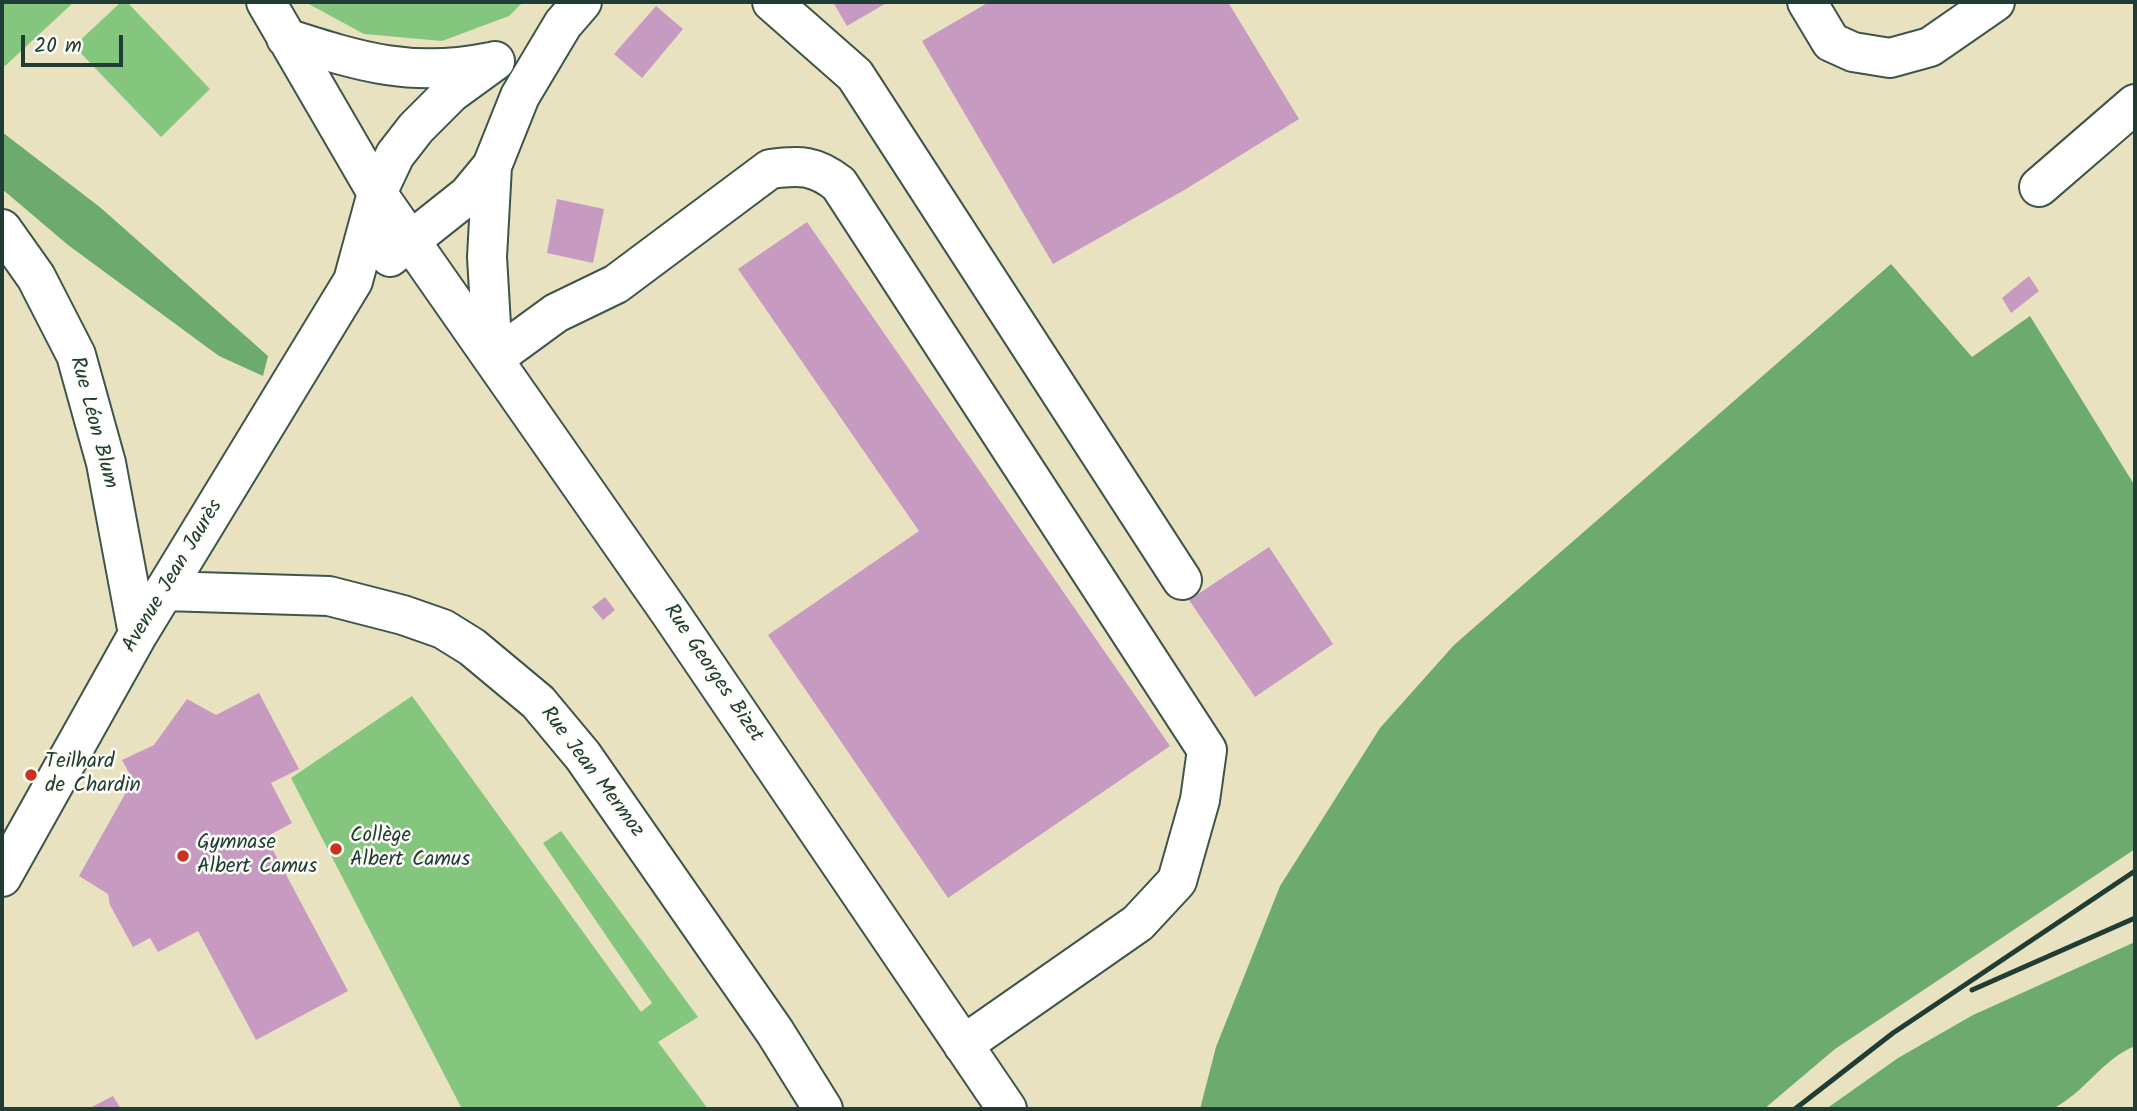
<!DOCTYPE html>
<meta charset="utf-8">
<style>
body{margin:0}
#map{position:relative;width:2137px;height:1111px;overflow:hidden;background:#e8e2c0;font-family:Kalam,sans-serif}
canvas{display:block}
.frame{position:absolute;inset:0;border:4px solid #1f3d34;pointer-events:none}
.scale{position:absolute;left:21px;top:35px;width:102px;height:32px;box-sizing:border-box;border:4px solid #1f3d34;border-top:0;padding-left:9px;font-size:21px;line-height:24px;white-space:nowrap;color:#1f3d34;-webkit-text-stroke:5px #fdfcf7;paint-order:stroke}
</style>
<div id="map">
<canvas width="2137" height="1111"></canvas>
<div class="frame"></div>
<div class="scale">20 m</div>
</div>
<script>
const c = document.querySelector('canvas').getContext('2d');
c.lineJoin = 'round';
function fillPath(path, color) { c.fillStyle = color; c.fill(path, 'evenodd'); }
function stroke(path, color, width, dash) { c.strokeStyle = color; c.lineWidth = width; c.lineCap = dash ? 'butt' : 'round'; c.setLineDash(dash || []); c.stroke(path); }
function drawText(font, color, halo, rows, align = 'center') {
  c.font = font + ' Kalam,sans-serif'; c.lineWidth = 5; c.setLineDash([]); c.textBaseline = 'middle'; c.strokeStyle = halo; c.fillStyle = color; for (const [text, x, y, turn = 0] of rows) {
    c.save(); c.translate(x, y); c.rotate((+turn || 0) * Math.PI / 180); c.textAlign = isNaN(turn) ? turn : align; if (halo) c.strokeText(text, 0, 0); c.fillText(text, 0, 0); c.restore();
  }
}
fillPath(new Path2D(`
 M2,2H74L5,66L2,64Z
 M121,2H127L210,89L161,137L74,46Z
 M305,2H523L509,16L442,41L364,34Z
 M412,696L641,1012L652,1003L543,843L561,831L698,1017L658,1042L708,1109H462L291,778Z`), '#85c67e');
fillPath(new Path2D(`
 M2,132L101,208L268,356L263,376L219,356L68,245L2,189Z
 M1891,264L1972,357L2030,316L2135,486V849L1835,1049L1764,1109H1200L1216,1047L1280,886L1380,728L1454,645Z
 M2135,942V1046C2101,1060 2086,1092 2052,1109H1826L1898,1058L1973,1015Z`), '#6cab6d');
fillPath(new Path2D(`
 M833,2H888L847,26Z
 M989,2H1228L1299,119L1186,189L1053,264L922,41Z
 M656,6L683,29L642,78L614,54Z
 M557,199L604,209L593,263L547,253Z
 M807,222L1170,746L948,898L768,635L919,531L738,269Z
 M2029,276L2039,291L2011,313L2002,298Z
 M1269,547L1333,644L1255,697L1189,600Z
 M605,597L615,610L603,620L592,607Z
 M259,693L299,769L271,783L292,823L266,837L348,991L256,1040L198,931L158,952L150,938L133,947L110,905L108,894L79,876L133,780L122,760L154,745L187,699L216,715Z
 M113,1096L121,1109H88Z`), '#c79ac2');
const minor = new Path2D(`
 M266,2L377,193L671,614L1007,1109
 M772,2L855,75L1182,580
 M1807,2L1831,42L1853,52L1890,58L1930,47L1995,2
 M286,38C360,62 412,78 490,62
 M2039,187L2135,104
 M2,229L36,277L76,355L106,463L138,634
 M390,257L468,195L492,166
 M493,359L556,313L616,284L770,169C800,165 815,165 839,184L1207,750L1200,800L1177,881L1138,923L963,1045
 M493,359L487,257L492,166L520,96L563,24L582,2
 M164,591L329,596L403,615L443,629L472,647L538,702L583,756L775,1032L823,1109
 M2,877L138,634L353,281L377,193L395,155L416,128L451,93L495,61`);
stroke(minor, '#3d5649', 42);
stroke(minor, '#fff', 38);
stroke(new Path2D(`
 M1972,990L2135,918
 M1795,1109L1893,1033L2135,871`), '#1f3d34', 5);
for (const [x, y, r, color] of [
 [31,775,7,"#c8321e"],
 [336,849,7,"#c8321e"],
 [183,856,7,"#c8321e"]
]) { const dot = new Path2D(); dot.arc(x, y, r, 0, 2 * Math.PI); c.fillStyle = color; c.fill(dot); stroke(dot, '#fdfcf7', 2.5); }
drawText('21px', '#1f3d34', '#fdfcf7', [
 ["Rue Léon Blum",92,423,75],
 ["Avenue Jean Jaurès",174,577,-59],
 ["Rue Georges Bizet",712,674,56],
 ["Rue Jean Mermoz",591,773,53]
]);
drawText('21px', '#1f3d34', '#fdfcf7', [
 ["Teilhard",45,763],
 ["de Chardin",45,787],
 ["Collège",350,837],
 ["Albert Camus",350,861],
 ["Gymnase",197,844],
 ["Albert Camus",197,868]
], 'left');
</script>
